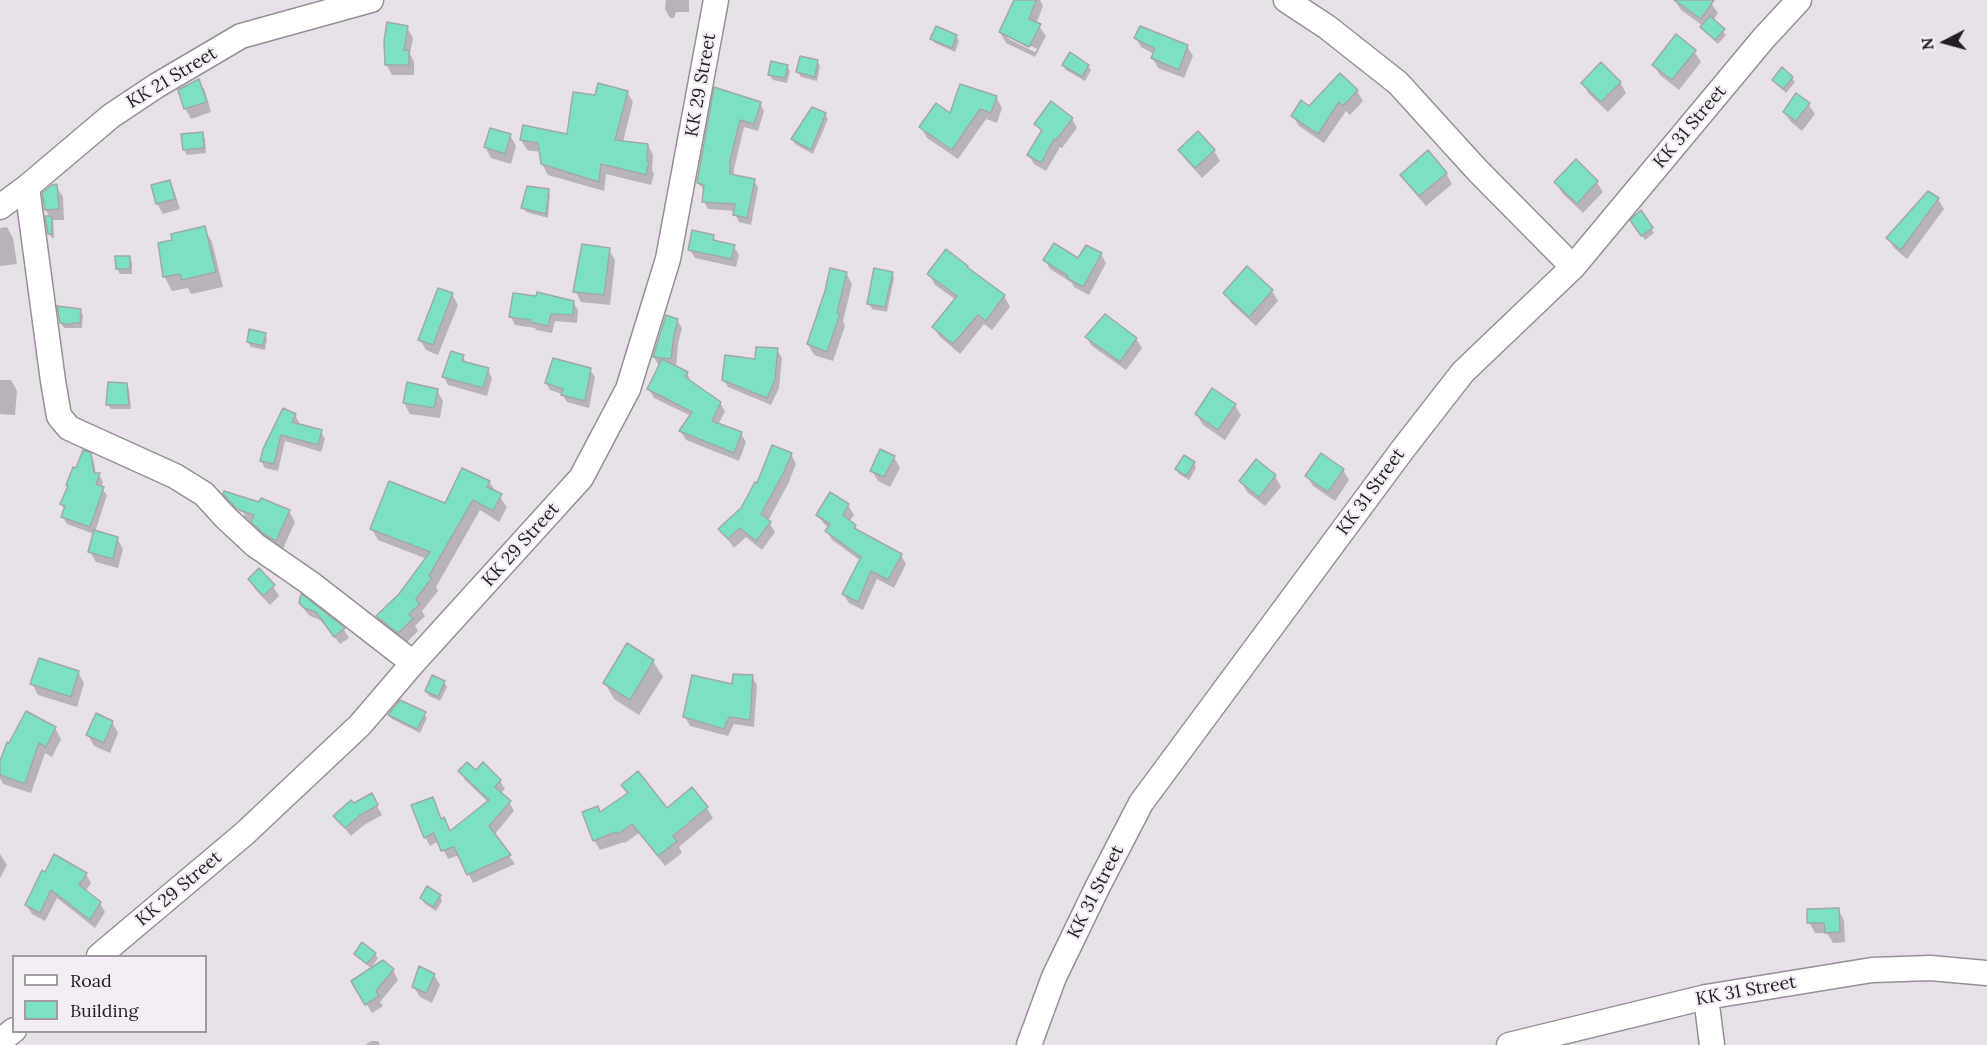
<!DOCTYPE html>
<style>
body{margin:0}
#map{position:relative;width:1987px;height:1045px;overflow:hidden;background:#e7e0e8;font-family:Lora,serif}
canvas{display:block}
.legend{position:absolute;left:12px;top:955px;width:195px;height:78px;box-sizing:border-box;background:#f4edf6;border:2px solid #a09aa1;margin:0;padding:8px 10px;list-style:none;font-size:18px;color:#211e21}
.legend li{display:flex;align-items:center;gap:12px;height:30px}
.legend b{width:30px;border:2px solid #a09aa1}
.north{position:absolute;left:1915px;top:12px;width:60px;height:60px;-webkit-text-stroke:4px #f4edf6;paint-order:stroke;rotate:264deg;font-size:16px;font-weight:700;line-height:24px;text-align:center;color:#211e21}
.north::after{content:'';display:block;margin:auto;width:21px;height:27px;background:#211e21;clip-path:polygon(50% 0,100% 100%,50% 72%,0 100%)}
</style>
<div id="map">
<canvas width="1987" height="1045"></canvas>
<ul class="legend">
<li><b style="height:8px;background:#fff"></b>Road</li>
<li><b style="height:16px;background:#7ce0c5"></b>Building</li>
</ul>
<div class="north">N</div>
</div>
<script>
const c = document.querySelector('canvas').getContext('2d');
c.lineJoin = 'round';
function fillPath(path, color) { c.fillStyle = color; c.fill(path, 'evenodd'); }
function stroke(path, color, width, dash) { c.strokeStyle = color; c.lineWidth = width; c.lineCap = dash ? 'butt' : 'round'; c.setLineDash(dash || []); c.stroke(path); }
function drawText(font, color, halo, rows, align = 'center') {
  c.font = font + ' Lora,serif'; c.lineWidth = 4.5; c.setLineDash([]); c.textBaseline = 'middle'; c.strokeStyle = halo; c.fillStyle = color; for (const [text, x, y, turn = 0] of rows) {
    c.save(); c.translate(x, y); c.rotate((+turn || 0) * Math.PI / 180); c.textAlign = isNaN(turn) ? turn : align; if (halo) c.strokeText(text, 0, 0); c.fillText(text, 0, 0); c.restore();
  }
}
fillPath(new Path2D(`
 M666,0H689V12H676L674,18H670L665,9Z
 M1013,0H1040L1043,6L1036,24L1039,26L1046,36L1035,57L1006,43L1000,32L1014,4ZM1007,35L1037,49L1035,52L1007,38Z
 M1675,0H1709L1718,13L1713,21L1726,35L1718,44L1705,32L1702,27L1703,26L1681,10Z
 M407,27L413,38L410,54L414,62V75H392L386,64Z
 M956,36L959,41L955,52L935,43L932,39Z
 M1136,38L1187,46L1193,56L1184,78L1158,68L1153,58L1154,54L1141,47Z
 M1694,51L1701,62L1679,90L1660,75L1654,65Z
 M817,61L820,66L817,81L801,77L798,72Z
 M1063,65L1088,66L1091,70L1085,81L1066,70Z
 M787,66L790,71L787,83L773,80L770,75Z
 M1340,75L1357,91L1363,101L1350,115L1346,111L1324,143L1299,126L1293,116L1309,107Z
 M1792,78L1795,82L1786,93L1773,80Z
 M199,81L205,91L211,112L191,119L185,108Z
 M1620,82L1626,93L1608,112L1589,94L1583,84Z
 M715,89L760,103L764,111L758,131L744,127L734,169V176L754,180L758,188L751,225L739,222L735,214V211L708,209L704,202L705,191L698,183Z
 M627,92L633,102L623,142L648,145L653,155L652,170L654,174L651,185L606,174L604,191L548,175L542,164L541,152L527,150L521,140L569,136L596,97Z
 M996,97L1002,108L997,123L986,119L958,159L927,138L921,127Z
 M1808,104L1815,114L1802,131L1791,122L1784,112Z
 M825,114L828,119L813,154L795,144L793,139Z
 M1072,119L1077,128L1062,148L1060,147L1046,171L1034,164L1029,155L1042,133L1036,124Z
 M202,134L205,139L206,153L187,155L184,150L183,136Z
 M510,135L516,146L511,164L491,158L485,147Z
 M1180,150L1214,151L1220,161L1202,178L1186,160Z
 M1446,173L1452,184L1426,206L1408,185L1402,175Z
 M169,182L175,193L180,209L163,214L157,203Z
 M1556,182H1597L1603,192L1583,213L1562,193Z
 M56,186L63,197L64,220H53L54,238H52L49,233L50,218L46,210Z
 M548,190L550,195L548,218L526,212L523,207Z
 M1938,199L1944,209L1907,259L1894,248L1888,238Z
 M1640,212L1654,233L1645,240L1632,221Z
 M7,227L13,238L17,264L0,266V228Z
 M204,228L212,242L223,287L191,294L188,288L172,291L164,276L174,241Z
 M713,236L716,242L734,247L739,255L736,267L695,258L690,250Z
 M609,250L615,260L610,305L581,302L575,291Z
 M1101,254L1106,263L1089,295L1074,287L1072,283L1050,269L1045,260H1079Z
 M129,257L132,262V274H120L117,269Z
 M967,267L969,271L1004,296L1010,307L992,330L984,324L960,354L940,337L934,327L956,300L935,285L929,274Z
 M846,273L852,284L843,321L845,326L833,361L814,355L808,344Z
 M892,274L894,278L887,312L872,309L869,304Z
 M1272,291L1278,301L1256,326L1231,303L1225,293Z
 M452,294L458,305L438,355L426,350L420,340Z
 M573,302L578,310L577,323L555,321L552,333L536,330L535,328L515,325L511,317Z
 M80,310L83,315L82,328H64L61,323Z
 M667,317L677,320L682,328L678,344L676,368L687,373L691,382L720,403L725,411L718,425L741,434L746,442L739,461L686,440L681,432L691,416L654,398L649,389L659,366L654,357Z
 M265,334L267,339L265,350L251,347L248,342Z
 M1086,337L1136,339L1142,348L1126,370L1092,346Z
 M777,350L782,358L779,388L771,405L728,387L723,379Z
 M463,357L467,364L488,370L492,378L487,396L448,385L444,377Z
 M590,370L595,377L589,408L567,402L562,394L550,390L546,383Z
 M0,380H11L17,391L15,415L0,414Z
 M126,384L129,389L131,409H111L108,405Z
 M437,390L443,401L440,418L410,414L404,403Z
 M1235,405L1241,415L1225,440L1203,425L1196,414Z
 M295,415L299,422L297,425L321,432L325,439L321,452L285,441L278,471L265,468L261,461Z
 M791,454L796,464L788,484L768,521L775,532L762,550L746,537L734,548L720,529L742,509L758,485Z
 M90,455L94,462L96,475H99L103,482L101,488L107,495L95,532L117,538L123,549L118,568L96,562L90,552L94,534L67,524L63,517L65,510L61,504L77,470Z
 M894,457L900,468L890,487L878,481L872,471Z
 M1194,463L1196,468L1189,480L1179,474L1176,469Z
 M1343,470L1349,480L1335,501L1313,486L1307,476Z
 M1275,476L1281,487L1265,506L1247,492L1241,481Z
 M489,482L507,507L499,522L480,510L436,587L438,591L422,611L425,616L415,626L418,631L405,644L385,628L378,616L400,595L427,559L378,540L372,529L446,505Z
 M225,493L289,511L295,522L282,551L272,544L259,532L253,523L246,521L231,504L243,517L245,515L232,501H229Z
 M831,494L848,505L854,515L849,522L855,526L859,533L901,555L906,564L894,588L877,579L863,610L849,603L843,594L861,561L832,540L827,531L829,528L824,524L818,515Z
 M249,579L273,586L279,596L270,605L255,589Z
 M302,597L344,630L349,638L340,644L322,621L310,616L306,612L301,603Z
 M653,661L663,677L639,715L614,699L605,683Z
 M78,672L84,683L77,707L38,695L32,684Z
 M752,677L757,685L754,727L734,724L728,736L690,726L685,717L733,686Z
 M444,682L447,687L440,701L429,696L426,691Z
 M424,714L427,718L420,733L392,719L389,715Z
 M112,722L118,733L110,753L94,746L88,735Z
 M55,728L61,739L52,757L45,753L31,793L3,784L0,778V765L10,745Z
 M460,771L476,772L500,781L505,789L500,794L509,802L514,811L494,835L515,864L473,883L459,855L448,859L439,841L430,846L425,837L433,799L442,820L450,832L488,802L465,780Z
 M623,785L667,810L707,808L713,818L679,847L682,853L665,866L639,833L625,843L624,842L600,850L594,840L628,795Z
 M371,795L382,815L364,825L351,836L335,816Z
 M0,854L7,865L0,878Z
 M55,856L86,874L91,883L85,892L100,903L105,912L95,928L57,898L45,921L32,914L26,905Z
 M440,896L442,901L436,911L424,903L422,898Z
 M1838,909L1844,920L1845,942L1833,943L1827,933H1815L1809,922Z
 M356,954H375L378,958L371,968L358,958Z
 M393,970L398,980L380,1002L383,1006L372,1013L353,981Z
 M434,975L440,985L432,1003L420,997L413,986Z
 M371,1041H378L380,1045H365Z`), '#0003');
const building = new Path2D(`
 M1014,0H1036L1029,19L1041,24L1029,47L999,32Z
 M1674,0H1714L1701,19Z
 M1710,16L1725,29L1715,40L1700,27Z
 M387,22L408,26L404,50H409V65H385L384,41Z
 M936,26L957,35L952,48L930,39Z
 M1140,26L1188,45L1179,70L1151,58L1155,49L1134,38Z
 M1676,34L1696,50L1672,80L1652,65Z
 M1070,52L1089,65L1082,77L1062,65Z
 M800,56L818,60L815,77L796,72Z
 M771,61L788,65L785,78L768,75Z
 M1601,62L1621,82L1601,102L1581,83Z
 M1782,67L1793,77L1783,89L1772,80Z
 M1340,73L1358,90L1343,106L1339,102L1318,134L1291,116L1301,100L1309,106Z
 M199,79L207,102L184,109L178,90Z
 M598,83L628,91L615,140L648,144L647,161L649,162L646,175L601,164L599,182L541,164L538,143L520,140L523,125L567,134L573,92L595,95Z
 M960,84L997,96L991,113L980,109L952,150L919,127L936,103L950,113Z
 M714,87L761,102L754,124L740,120L730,161V174L755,179L747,218L733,215L735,204L702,202L704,185L697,183Z
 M1796,93L1810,103L1796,121L1783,112Z
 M1051,101L1073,118L1056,140L1054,139L1041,163L1027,155L1042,130L1034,124Z
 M812,107L826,113L811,150L791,139Z
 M490,128L511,134L505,154L484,147Z
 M1198,131L1215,150L1195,168L1178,150Z
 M203,132L204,148L183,150L181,134Z
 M1428,150L1447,173L1419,196L1400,175Z
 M1576,159L1598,181L1577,204L1554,182Z
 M170,180L175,199L156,204L151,185Z
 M57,184L59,209L45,210L42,193L52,185Z
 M527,186L549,189L546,214L521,208Z
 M1928,191L1939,198L1901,250L1886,238Z
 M1641,210L1653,228L1641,236L1630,220Z
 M45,216H52V234H48Z
 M205,226L216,272L182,280L180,274L163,277L158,243L172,240L171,234Z
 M692,230L714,235L713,240L735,245L731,259L688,250Z
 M1054,243L1078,258L1086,245L1102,253L1083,287L1067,278L1068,276L1043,260Z
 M582,244L610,248L604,295L573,292Z
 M946,249L968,266L967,267L1005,295L986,321L978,315L953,344L932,327L957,296L927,274Z
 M115,256H130V269H116Z
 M1247,266L1273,290L1249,317L1223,293Z
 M830,268L847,272L837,313L840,314L827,352L807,344L825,291Z
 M874,268L893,272L885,307L867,304Z
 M438,288L453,293L433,345L418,340Z
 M537,292L574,301L573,315L551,314L548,326L530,322V320L509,317L513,293L536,296Z
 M57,306L81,309L80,323H72L71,325L60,323Z
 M1105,314L1137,338L1120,362L1085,337Z
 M666,315L678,319L674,335L671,359L653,357Z
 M249,329L266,333L263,346L247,342Z
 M756,347L778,348L775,380L767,398L722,380L725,355L755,359Z
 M451,351L464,355L462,361L489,368L483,388L442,377Z
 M553,358L591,368L585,401L561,395L563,389L545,383Z
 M662,359L688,372L685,377L721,402L712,421L742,432L734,453L679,431L692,412L647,389Z
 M108,382L127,383L129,405H106Z
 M407,382L438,389L434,408L403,403Z
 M1212,388L1236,404L1218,430L1195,414Z
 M283,408L296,414L292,422L322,430L318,445L281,435L274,464L260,461L263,449Z
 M772,445L792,453L783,474L761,514L771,522L756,541L740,528L728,539L718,529L741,508L755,482L757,483Z
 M880,449L895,456L884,477L870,471Z
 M83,450L91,453L94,473H100L96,484L104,487L90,527L61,517L65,506L60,504L68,486L66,485L73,467L76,468Z
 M1321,453L1344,469L1328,492L1305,476Z
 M1184,455L1195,462L1186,476L1175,469Z
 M1256,459L1276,475L1259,497L1239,481Z
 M462,468L490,481L487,487L502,494L493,511L473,500L429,576L432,578L416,599L420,604L409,614L413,619L398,633L376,616L399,594L430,552L370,529L389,481L445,503Z
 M224,491L259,502L261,498L290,510L276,541L264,534L251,522L254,515L239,510L235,507L223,494Z
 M830,492L849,504L843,515L856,525L854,528L902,554L888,580L871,571L858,602L842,594L861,557L825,531L830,524L816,515Z
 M94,530L118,537L113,559L88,552Z
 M259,568L275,585L263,596L248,579Z
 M301,594H302L345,628L334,637L316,612L304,608L299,603Z
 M627,643L654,660L630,700L603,683Z
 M39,658L79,671L71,697L30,684Z
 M733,674L753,675L750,720L729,717L724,729L683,717L692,675L732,684Z
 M432,675L445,681L438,697L425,691Z
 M400,700L426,712L417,729L388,715Z
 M26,711L56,727L46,747L39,743L25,784L0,775V761L7,742L9,743Z
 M96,713L113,721L104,743L86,735Z
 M467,762L476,770L483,762L501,780L495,787L511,801L489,826L511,855L467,875L454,847L441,851L434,833L424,838L411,805L433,797L441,819L444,817L450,831L489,800L458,771Z
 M638,771L667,808L692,787L708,807L673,836L677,841L658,856L632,824L618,834L616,832L593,841L582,812L598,806L600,812L628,793L621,785Z
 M372,793L378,805L359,816L345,828L333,816L351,800L354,803Z
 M54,854L87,873L79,885L101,902L90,920L51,890L40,913L25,905L42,870L45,872Z
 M427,886L441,895L433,907L420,898Z
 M1839,908L1840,932L1825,933L1824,923H1807V909Z
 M362,942L376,953L367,964L354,954Z
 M383,960L394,969L376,991L379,996L365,1005L351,981Z
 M419,966L435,974L426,993L412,987Z`);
fillPath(building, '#7ce0c5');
stroke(building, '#9faaa6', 1.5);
const minor = new Path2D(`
 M1286,0L1327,27L1398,83L1478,171L1573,267
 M27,187L53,381L59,416L69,428L175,476L204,494L225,517L255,545L310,583L413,663
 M0,207L27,187L111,116L156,86L241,36L371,0
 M99,956L244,834L360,725L413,663L581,478L628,389L668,259L716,0
 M1706,997L1712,1045
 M0,1041L14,1030
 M1029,1045L1054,977L1098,886L1141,803L1403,449L1463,372L1573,267L1763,39L1799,0
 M1509,1045L1706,997L1872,970L1930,968L1987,973`);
stroke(minor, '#968f97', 27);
stroke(minor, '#fff', 24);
drawText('18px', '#211e21', '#f4edf6', [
 ["KK 21 Street",172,78,-31],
 ["KK 29 Street",701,85,-80],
 ["KK 31 Street",1690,127,-50],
 ["KK 31 Street",1371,492,-54],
 ["KK 29 Street",521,545,-48],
 ["KK 29 Street",179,889,-40],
 ["KK 31 Street",1096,892,-63],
 ["KK 31 Street",1746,991,-10]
]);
</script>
